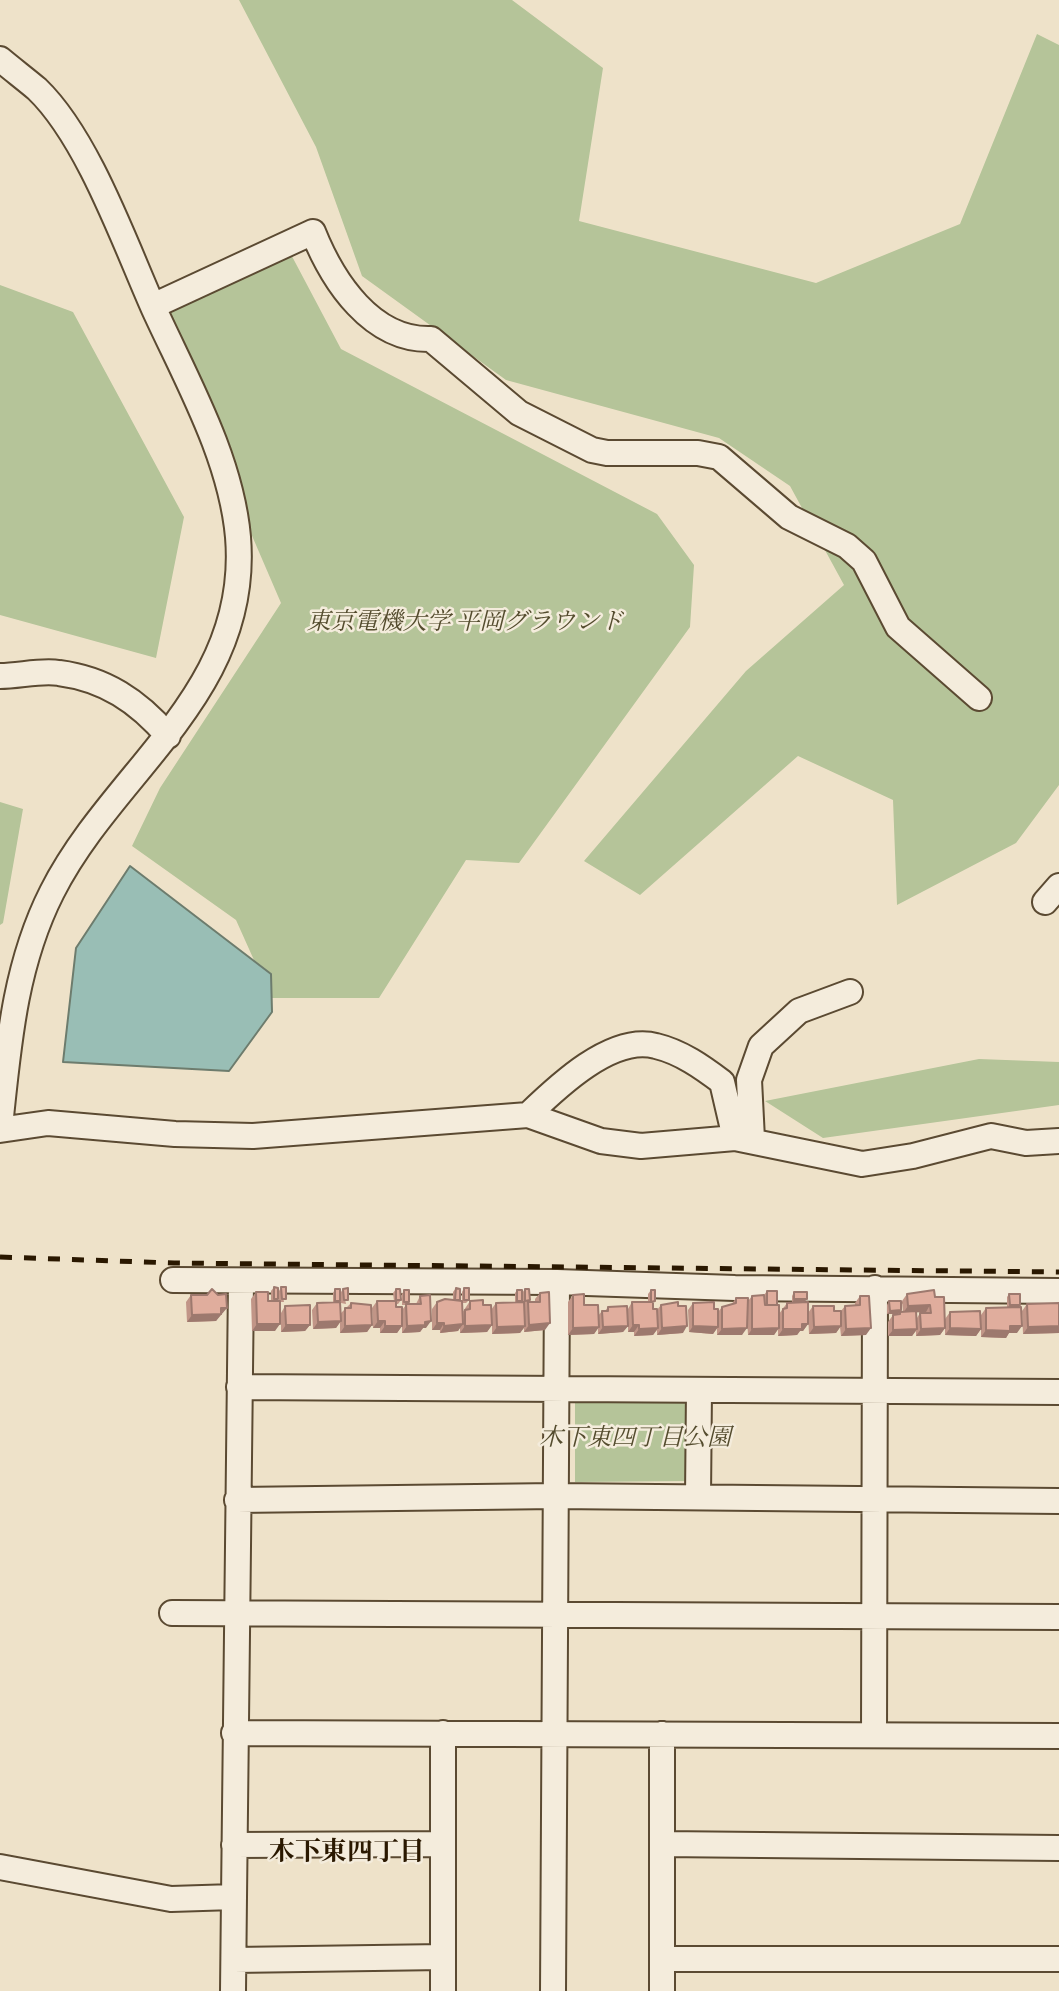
<!DOCTYPE html>
<meta charset="utf-8">
<style>
body{margin:0}
canvas{display:block;background:#eee2c9}
</style>
<canvas width="1059" height="1991"></canvas>
<script>
const c = document.querySelector('canvas').getContext('2d');
c.lineJoin = 'round';
function fillPath(path, color) { c.fillStyle = color; c.fill(path, 'evenodd'); }
function stroke(path, color, width, dash) { c.strokeStyle = color; c.lineWidth = width; c.lineCap = dash ? 'butt' : 'round'; c.setLineDash(dash || []); c.stroke(path); }
function drawText(font, color, halo, rows, align = 'center') {
  c.font = font + ' "EB Garamond","Noto Serif JP",serif'; c.lineWidth = 5; c.setLineDash([]); c.textBaseline = 'middle'; c.strokeStyle = halo; c.fillStyle = color; for (const [text, x, y, turn = 0] of rows) {
    c.save(); c.translate(x, y); c.rotate((+turn || 0) * Math.PI / 180); c.textAlign = isNaN(turn) ? turn : align; if (halo) c.strokeText(text, 0, 0); c.fillText(text, 0, 0); c.restore();
  }
}
fillPath(new Path2D(`
 M239,0H512L603,68L579,221L816,283L960,224L1037,34L1059,45V785L1016,843L897,905L893,800L798,756L640,895L584,861L746,671L844,585L790,486L719,438L506,380L362,276L316,147Z
 M286,245L341,349L657,514L694,565L690,627L519,863L466,860L379,998H271L236,920L132,846L160,788L281,603L153,306Z
 M0,285L73,312L184,517L156,658L0,615Z
 M0,802L23,809L3,923L0,925Z
 M979,1059L1059,1062V1105L823,1138L765,1101Z
 M575,1394L696,1396L693,1481L575,1482Z`), '#b5c499');
const water = new Path2D(`
 M130,866L271,974L272,1012L229,1071L63,1062L76,948Z`);
fillPath(water, '#99beb5');
stroke(water, '#6d7c6d', 2);
const minor = new Path2D(`
 M0,59C12,69 25,79 37,89C88,138 125,244 154,309C187,381 231,458 238,537C251,693 114,769 52,892C16,963 9,1039 1,1117L3,1128
 M153,306L313,232C333,282 372,341 431,339L519,413L592,450L607,453H698L719,457L789,517L847,546L864,561L898,627L979,698
 M0,676C19,676 41,670 59,673C105,679 138,701 168,736
 M1045,902L1059,886
 M528,1115C557,1087 612,1034 656,1046C681,1052 702,1067 722,1082L735,1138
 M0,1130L48,1123L175,1134L253,1136L528,1115L601,1141L641,1146L735,1138L862,1164L913,1156L991,1136L1026,1143L1059,1141
 M752,1139L749,1080L761,1046L799,1011L850,992
 M173,1280L557,1282L735,1288L1059,1291
 M239,1387L1059,1392
 M698,1497L699,1390
 M237,1500L556,1496L1059,1501
 M172,1613L1059,1617
 M234,1733L1059,1736
 M662,1734V1991
 M874,1735L875,1288
 M662,1844L1059,1848
 M234,1845L443,1844
 M0,1867L171,1899L234,1897L233,1991
 M234,1897L241,1283
 M662,1959H1059
 M234,1960L443,1957
 M443,1991V1733
 M553,1991L557,1282`);
stroke(minor, '#5b4a32', 28);
stroke(minor, '#f4ecdc', 24);
stroke(new Path2D(`
 M0,1257L174,1263L1059,1272`), '#2a1800', 5, [12, 12]);
fillPath(new Path2D(`
 M274,1287L278,1299L277,1301H279V1291L281,1287L284,1302H280L275,1331H252L251,1299L256,1292L268,1301H271V1291Z
 M456,1288L460,1300L459,1301H462V1292L464,1288L469,1300L466,1303H462V1313L470,1301L483,1305L491,1310L496,1303L515,1302V1293L517,1290L522,1302V1293L525,1289L530,1300L529,1302H535V1299L540,1293L545,1330L524,1332V1328L520,1333L492,1334V1325L487,1332L460,1333V1327L458,1331L440,1333V1330H432V1309L437,1302L453,1300V1292Z
 M335,1289L340,1301L338,1302L340,1314L351,1303L372,1325L367,1332L340,1333V1322L336,1328L313,1329L312,1310L317,1303H333V1293Z
 M343,1289L346,1304L341,1303V1292Z
 M396,1289L401,1300L398,1304H396V1307L402,1310L406,1305H402V1294L404,1290L407,1304H416L420,1296L426,1328H423L420,1332L402,1333V1326L397,1333H380V1328H373L372,1308L377,1301H394L393,1293Z
 M651,1290L653,1309L657,1310L661,1305L683,1333L657,1335V1330L653,1335L634,1336V1332H628V1326L623,1332L598,1334V1328L594,1334L568,1335V1302L573,1295L598,1316L602,1311H605L608,1307L628,1309L632,1302H648V1294Z
 M767,1291L777,1305L779,1314L787,1303H792V1296L794,1292L807,1299L804,1302L808,1324L803,1331H800L797,1335L778,1336V1329L774,1335H748L747,1317L742,1335H717V1328L713,1334L689,1332L688,1310L693,1303L714,1309L718,1312L722,1307L731,1305L736,1298L748,1301L752,1296L764,1295Z
 M907,1294L935,1297L945,1319L950,1312L981,1329L976,1336L945,1335V1328L940,1335L916,1336V1331L912,1336H888V1322L893,1315L898,1314H887V1305L889,1301L901,1312H903L902,1301ZM917,1312H926V1313H920L917,1318Z
 M1009,1294L1020,1305L1018,1307L1017,1333H1009L1006,1338L981,1337V1315L986,1308L1007,1307V1297Z
 M191,1295L222,1315H220L216,1321L187,1322L186,1302Z
 M860,1296L866,1335L841,1336L840,1327L836,1333L809,1334L808,1313L813,1306L841,1311L845,1306L855,1305V1303Z
 M1059,1303V1333L1023,1334L1022,1311L1027,1304Z
 M285,1306L310,1325L305,1331L281,1332V1313Z`), '#c19587');
fillPath(new Path2D(`
 M794,1299H807L804,1302L792,1303Z
 M930,1305L926,1312L903,1313L908,1306Z
 M1010,1305H1020L1018,1308H1007Z
 M221,1308H227L216,1321L187,1322L192,1315Z
 M901,1310L898,1314H887L890,1311Z
 M341,1321L336,1328L313,1329L318,1322Z
 M378,1321H385L380,1328H373Z
 M431,1321L426,1328H423L420,1332L402,1333L407,1326Z
 M437,1323H444L440,1330H432Z
 M550,1323L545,1330L524,1332L529,1325Z
 M257,1324H280L275,1331H252Z
 M463,1324L458,1331L440,1333L444,1326Z
 M802,1324H808L803,1331H800L797,1335L778,1336L783,1329Z
 M286,1325H310L305,1331L281,1332Z
 M372,1325L367,1332L340,1333L345,1326Z
 M492,1325L487,1332L460,1333L465,1326Z
 M633,1325H639L634,1332H628Z
 M385,1326H402L397,1333H380Z
 M525,1326L520,1333L492,1334L497,1327Z
 M628,1326L623,1332L598,1334L603,1327Z
 M687,1326L683,1333L657,1335L662,1328Z
 M693,1326L718,1327L713,1334L689,1332Z
 M841,1326L836,1333L809,1334L814,1327Z
 M1010,1326H1022L1017,1333H1009L1006,1338L981,1337L986,1330Z
 M1059,1326V1333L1023,1334L1028,1327Z
 M599,1327L594,1334L568,1335L573,1328Z
 M658,1328L653,1335L634,1336L639,1329Z
 M747,1328L742,1335H717L722,1329Z
 M779,1328L774,1335H748L752,1329Z
 M871,1328L866,1335L841,1336L846,1329Z
 M945,1328L940,1335L916,1336L921,1329Z
 M950,1328L981,1329L976,1336L945,1335Z
 M917,1329L912,1336H888L893,1330Z`), '#9d796e');
const building = new Path2D(`
 M274,1287L278,1288V1299H274Z
 M281,1287H286V1299H282Z
 M348,1288V1300H344L343,1289Z
 M456,1288L460,1289V1300H455Z
 M464,1288H469V1300H464Z
 M212,1289L218,1295L226,1294L227,1308H221V1314L192,1315L191,1295H207Z
 M335,1289H340V1301H335Z
 M396,1289H400L401,1300H396Z
 M525,1289H529L530,1300L525,1301Z
 M404,1290H409V1302H404Z
 M517,1290H522V1301H517Z
 M651,1290H655V1301L651,1302Z
 M934,1290L935,1297H944L945,1328L921,1329L920,1313H931L930,1305L908,1306L907,1294Z
 M767,1291H777V1305H767Z
 M256,1292H268V1301H280V1324H257Z
 M549,1292L550,1323L529,1325L528,1302H540V1293Z
 M794,1292H807V1299H794Z
 M584,1294V1305H598L599,1327L573,1328V1295Z
 M1009,1294H1020V1305H1010Z
 M430,1295L431,1321L425,1322V1325L407,1326L406,1304H421L420,1296Z
 M764,1295L765,1305H779V1328L752,1329V1296Z
 M860,1296H869L871,1328L846,1329L845,1306L860,1305Z
 M736,1298H748L747,1328L722,1329V1307L736,1303Z
 M445,1299L462,1301L463,1324L444,1326V1323H437V1302Z
 M483,1300V1305H491L492,1325L465,1326V1310L470,1309V1301Z
 M377,1301H396V1307H402V1326H385V1321H378Z
 M889,1301H901V1310L890,1311Z
 M340,1302L341,1321L318,1322L317,1303Z
 M524,1302L525,1326L497,1327L496,1303Z
 M632,1302H653V1309H657L658,1328L639,1329V1325H633Z
 M678,1302V1306H686L687,1326L662,1328L661,1305Z
 M714,1302V1309H718V1327L693,1326V1303Z
 M808,1302V1324H802V1329H783V1309L787,1308V1303Z
 M351,1303L371,1305L372,1325L345,1326V1308H351Z
 M1059,1303V1326L1028,1327L1027,1304Z
 M310,1305V1325H286L285,1306Z
 M627,1306L628,1326L603,1327L602,1311H608V1307Z
 M813,1306H834V1311H841V1326L814,1327Z
 M1021,1307L1022,1326H1010V1331L986,1330V1308Z
 M916,1311L917,1329L893,1330V1315L900,1314V1312Z
 M980,1311L981,1329L950,1328V1312Z`);
fillPath(building, '#e0ad9d');
stroke(building, '#9d796e', 2);
drawText('italic 24px', '#544c2e', '#f4ecdc', [
 ["東京電機大学 平岡グラウンド",465,622],
 ["木下東四丁目公園",635,1438]
]);
drawText('bold 26px', '#2a1800', '#f4ecdc', [
 ["木下東四丁目",347,1853]
]);
</script>
